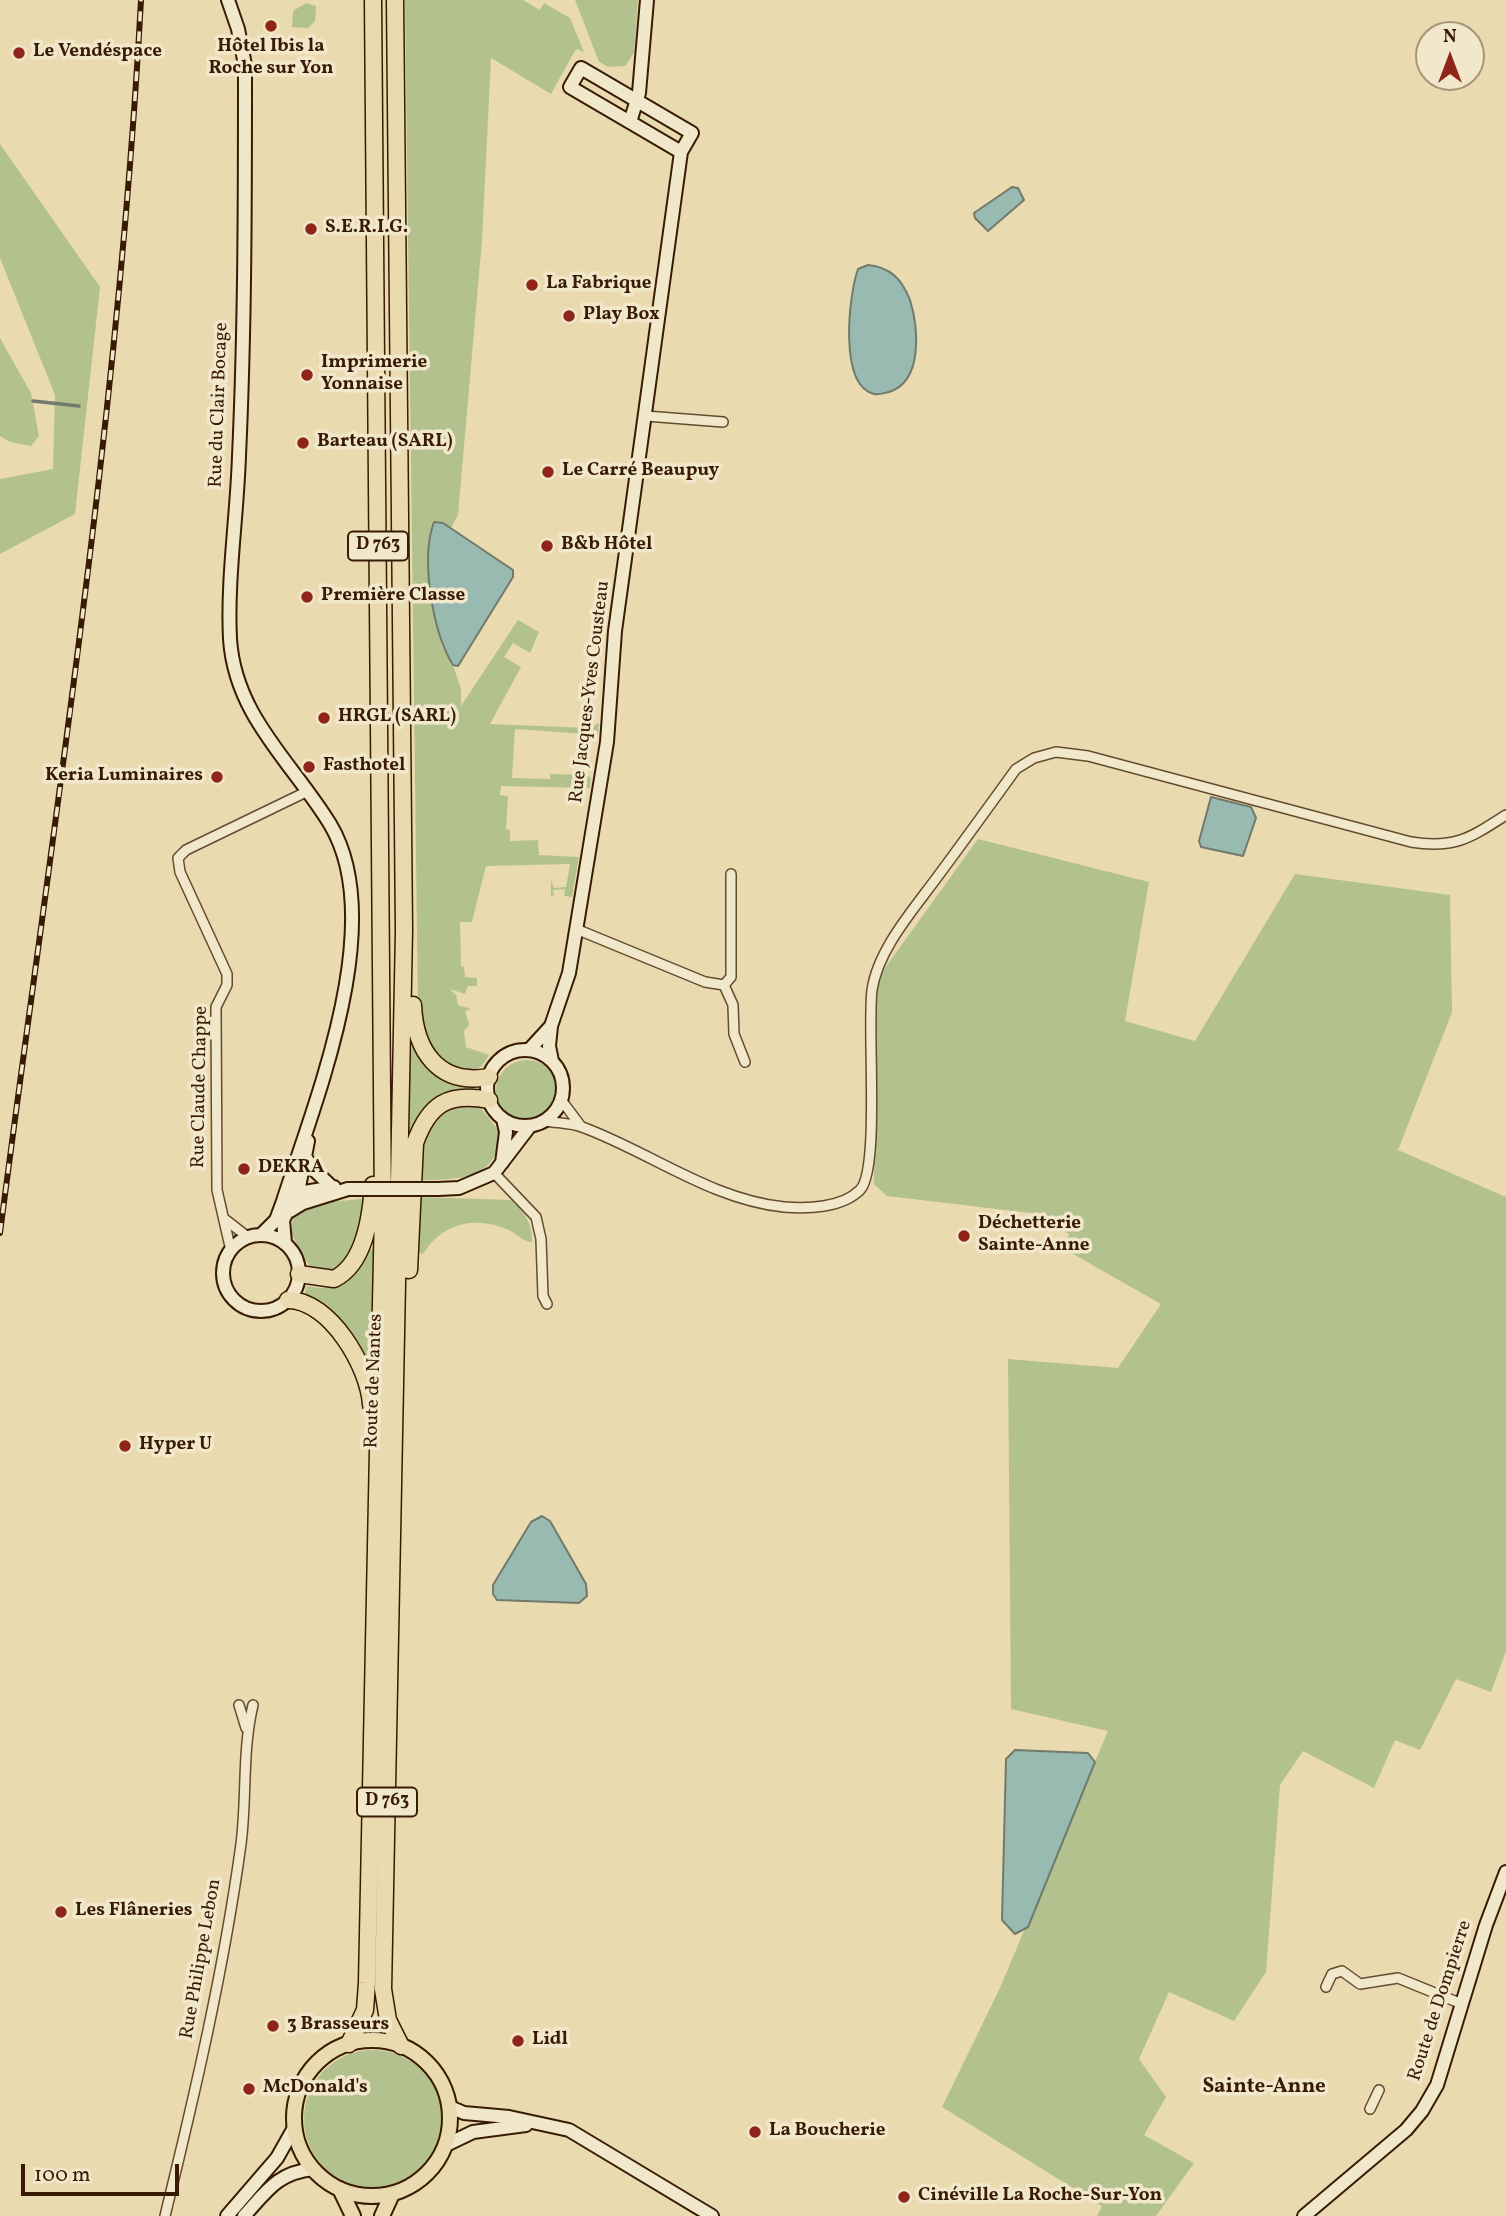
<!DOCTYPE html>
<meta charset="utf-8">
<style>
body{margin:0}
#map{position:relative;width:1506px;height:2216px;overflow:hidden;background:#eadaaf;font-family:Vollkorn,serif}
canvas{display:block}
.north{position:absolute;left:1415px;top:21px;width:70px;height:70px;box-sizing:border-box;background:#f1e7cb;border:2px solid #a7957b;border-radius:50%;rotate:0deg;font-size:19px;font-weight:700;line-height:28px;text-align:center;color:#391b04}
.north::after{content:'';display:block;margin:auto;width:24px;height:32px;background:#8f2418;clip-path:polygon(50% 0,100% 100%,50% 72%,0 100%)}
.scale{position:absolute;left:21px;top:2164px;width:158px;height:32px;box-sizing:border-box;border:4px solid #391b04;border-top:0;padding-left:9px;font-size:21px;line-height:24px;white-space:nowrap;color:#391b04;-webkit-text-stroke:5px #f1e7cb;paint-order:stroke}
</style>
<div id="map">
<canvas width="1506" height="2216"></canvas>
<div class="north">N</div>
<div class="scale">100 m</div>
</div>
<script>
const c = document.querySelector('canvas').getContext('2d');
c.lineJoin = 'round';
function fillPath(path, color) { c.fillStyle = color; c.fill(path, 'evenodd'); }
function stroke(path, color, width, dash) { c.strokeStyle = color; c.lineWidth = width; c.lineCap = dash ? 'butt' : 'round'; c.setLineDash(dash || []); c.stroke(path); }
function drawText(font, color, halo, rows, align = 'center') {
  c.font = font + ' Vollkorn,serif'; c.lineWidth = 7; c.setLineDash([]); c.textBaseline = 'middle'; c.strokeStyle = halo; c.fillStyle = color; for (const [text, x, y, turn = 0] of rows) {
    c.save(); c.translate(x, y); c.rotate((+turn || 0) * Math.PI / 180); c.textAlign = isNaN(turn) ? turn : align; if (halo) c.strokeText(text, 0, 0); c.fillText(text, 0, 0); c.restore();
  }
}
fillPath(new Path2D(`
 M405,0H523L540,10L544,3L570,18L584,52L576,49L551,94L491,58L482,240L458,515L451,528L443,523L441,645L453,665L461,689V706L518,620L539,632L530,653L513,643L504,657L521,667L490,724L589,728L599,723L598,735L515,729L512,778L550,779V774L588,775L591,778L590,788L501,786L500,795L508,796L506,829L510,830V841L538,840L539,855L579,857L572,897L564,896L565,889L553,890L554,896L551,897V880L554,888L566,887L570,864L486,866L472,922H460L461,966L464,967L465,977L477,978V986H468L465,994L450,989L456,995L458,1005L471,1009L465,1011L469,1025L464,1031L466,1047L489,1055C485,1061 482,1069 473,1070C459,1073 435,1062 428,1050C422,1041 421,1022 418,1011Z
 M575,0H638L634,53L625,66L608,67L599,62Z
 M306,3L316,6L315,21L308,28L292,27L293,11Z
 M0,144L100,287L75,514L0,554V479L53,469L55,395L0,258Z
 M0,338L31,393L39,436L31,446L10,442L0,436Z
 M978,839L1149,882L1125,1021L1195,1041L1295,874L1450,895L1452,1012L1398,1150L1506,1197V1651L1491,1692L1456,1679L1420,1750L1395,1740L1374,1788L1303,1751L1280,1785L1266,1972L1234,2021L1169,1992L1139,2059L1166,2097L1144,2135L1194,2163L1156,2216H1097L1102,2206L942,2107L1000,1988L1108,1731L1011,1709L1008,1359L1118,1368L1161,1304L1066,1250L1069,1234L1039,1214L887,1196L874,1184L872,986Z
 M413,1042L475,1083L474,1092L449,1095L406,1165L409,1062Z
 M496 1091a31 31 0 1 1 62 0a31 31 0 1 1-62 0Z
 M476,1102L499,1131C501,1181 454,1180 416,1180C422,1132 420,1107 476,1102Z
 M417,1197L511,1200C524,1212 533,1224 532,1242C523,1242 517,1234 509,1230C475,1215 442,1223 423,1254L419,1253Z
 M368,1198L360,1243L336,1274L311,1269L291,1233L293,1218L302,1209L314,1204Z
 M374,1249L372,1363L362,1358L304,1295L307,1286C339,1293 356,1279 367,1250Z
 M304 2119a69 69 0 1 1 138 0a69 69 0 1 1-138 0Z`), '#b2c18e');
const water = new Path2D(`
 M1012,187L1018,188L1024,200L988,231L975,218L974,213Z
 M868,265C891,267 902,280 910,300C918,326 924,381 889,392C884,393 879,395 874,394C838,385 849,294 858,269Z
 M434,522L443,523L513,570V577L458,666L453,665C433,633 420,559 434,522Z
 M1211,797L1251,807L1256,818L1243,856L1201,847L1199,841Z
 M542,1516L550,1521L586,1584L587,1596L579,1603L497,1600L493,1594V1585L531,1522Z
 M1015,1750L1088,1753L1095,1762L1028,1927L1015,1934L1002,1920L1006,1759Z`);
fillPath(water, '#98bab0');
stroke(water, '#727a6b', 2);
stroke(new Path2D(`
 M33,401L79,406`), '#727a6b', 3.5);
const street = new Path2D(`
 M646,416L723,422
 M576,929L705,982L724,985
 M724,985L731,977V874
 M724,985L733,1005L734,1034L745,1062
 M562,1101L580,1125
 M546,1121C557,1123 571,1123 582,1127C648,1151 712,1200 784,1207C807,1209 842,1208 860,1190C880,1170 867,1027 872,990C878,949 914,909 938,876C964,841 990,805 1016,769L1034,758L1056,752L1088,756L1411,842C1455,849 1470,838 1506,815
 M494,1173L536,1217L541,1239L543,1296L547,1304
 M226,1220L249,1238
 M231,1251L217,1190L216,1007L227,985V974L180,872L178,858L186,850L306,792
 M239,1705L246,1728
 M1326,1987L1332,1974L1342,1971L1360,1984L1398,1978L1462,2004
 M1370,2109L1379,2090
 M165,2216C195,2093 224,1969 241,1844C247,1797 242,1751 253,1705`);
const secondary = new Path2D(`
 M228,0L238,29L245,65C245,195 245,326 239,456C237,517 227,579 230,639C235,716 292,762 330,824C389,922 315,1101 283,1201L276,1220L261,1235
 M630,122L639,93L647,0
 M529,1050L551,1026
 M487 1088a38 38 0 1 1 76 0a38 38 0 1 1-76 0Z
 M552,1061L549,1046L551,1026L569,973L607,742L615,631L681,152L692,133L581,68L570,87L681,152
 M306,1158L313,1169L332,1187
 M502,1163L506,1132L503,1119
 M438,1189L459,1188L494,1173L530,1126
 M293,1194L334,1187
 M290,1211L303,1203L348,1189
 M223 1273a38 38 0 1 1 76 0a38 38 0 1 1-76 0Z
 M285,1243L283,1220L298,1192L308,1141
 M450,2107L464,2113L509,2117L569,2130L712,2216
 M446,2145L473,2132L526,2125
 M227,2216L277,2158L294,2128
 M244,2216C267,2191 277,2173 313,2169
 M1304,2216L1406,2130L1422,2111L1437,2085L1486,1925L1506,1872`);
const primary = new Path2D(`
 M294 2118a78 78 0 1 1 156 0a78 78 0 1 1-156 0Z
 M340,2189L353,2216
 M382,2216L392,2194`);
const highway = new Path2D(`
 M395,0L404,930L383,1989L388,2020L401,2046
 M413,1005C415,1050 438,1086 489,1077
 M409,1270L415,1143C429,1104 448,1092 489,1100
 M299,1274L334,1279C365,1264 371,1216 373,1185
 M288,1300C330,1300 369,1367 371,1405
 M349,2044L365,2010L367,1983L383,1208L373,0`);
stroke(street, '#654b2f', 12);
stroke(secondary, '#391b04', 16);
stroke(primary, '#391b04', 18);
stroke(highway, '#391b04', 19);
stroke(street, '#f1e7cb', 9);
stroke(secondary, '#f1e7cb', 12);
stroke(primary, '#eadaaf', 14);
stroke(highway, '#eadaaf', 16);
const rail = new Path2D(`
 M0,1233C53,823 119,414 141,0`);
stroke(rail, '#391b04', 6);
stroke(rail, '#f1e7cb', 3.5, [10]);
const secondaryBridge = new Path2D(`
 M348,1189H438`);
stroke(secondaryBridge, '#391b04', 16, []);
stroke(secondaryBridge, '#f1e7cb', 12);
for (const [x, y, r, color] of [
 [271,26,7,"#8f2418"],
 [19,53,7,"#8f2418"],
 [311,229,7,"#8f2418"],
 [532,285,7,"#8f2418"],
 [569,316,7,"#8f2418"],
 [307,375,7,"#8f2418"],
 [303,443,7,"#8f2418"],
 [548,472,7,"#8f2418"],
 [547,546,7,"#8f2418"],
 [307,597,7,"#8f2418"],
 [324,718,7,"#8f2418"],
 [309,767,7,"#8f2418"],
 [217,777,7,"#8f2418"],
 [244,1169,7,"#8f2418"],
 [964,1236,7,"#8f2418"],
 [125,1446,7,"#8f2418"],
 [61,1912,7,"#8f2418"],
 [273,2026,7,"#8f2418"],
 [518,2041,7,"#8f2418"],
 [249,2089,7,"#8f2418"],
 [755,2132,7,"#8f2418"],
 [904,2197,7,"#8f2418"]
]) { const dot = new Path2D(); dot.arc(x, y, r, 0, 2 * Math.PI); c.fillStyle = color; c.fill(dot); stroke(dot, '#f1e7cb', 2.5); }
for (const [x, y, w] of [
 [378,546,60],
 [387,1802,60]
]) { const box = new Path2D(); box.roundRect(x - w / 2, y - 14.5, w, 29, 5); c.fillStyle = '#f1e7cb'; c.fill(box); stroke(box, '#391b04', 2); }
drawText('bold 18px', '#391b04', null, [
 ["D 763",378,546],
 ["D 763",387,1802]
]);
drawText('bold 19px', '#391b04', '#f1e7cb', [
 ["Hôtel Ibis la",271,48,"center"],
 ["Roche sur Yon",271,70,"center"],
 ["Le Vendéspace",33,53],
 ["S.E.R.I.G.",325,229],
 ["La Fabrique",546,285],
 ["Play Box",583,316],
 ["Imprimerie",321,364],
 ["Yonnaise",321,386],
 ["Barteau (SARL)",317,443],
 ["Le Carré Beaupuy",562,472],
 ["B&b Hôtel",561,546],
 ["Première Classe",321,597],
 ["HRGL (SARL)",338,718],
 ["Fasthotel",323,767],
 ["Keria Luminaires",203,777,"right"],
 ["DEKRA",258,1169],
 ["Déchetterie",978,1225],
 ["Sainte-Anne",978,1247],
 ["Hyper U",139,1446],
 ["Les Flâneries",75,1912],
 ["3 Brasseurs",287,2026],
 ["Lidl",532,2041],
 ["McDonald's",263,2089],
 ["La Boucherie",769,2132],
 ["Cinéville La Roche-Sur-Yon",918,2197]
], 'left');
drawText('19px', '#391b04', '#f1e7cb', [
 ["Rue du Clair Bocage",220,405,-88],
 ["Rue Jacques-Yves Cousteau",591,692,-83],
 ["Rue Claude Chappe",201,1087,-89],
 ["Route de Nantes",375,1381,-88],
 ["Rue Philippe Lebon",202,1959,-80],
 ["Route de Dompierre",1441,2001,-72]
]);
drawText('bold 21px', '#391b04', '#f1e7cb', [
 ["Sainte-Anne",1264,2088]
]);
</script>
